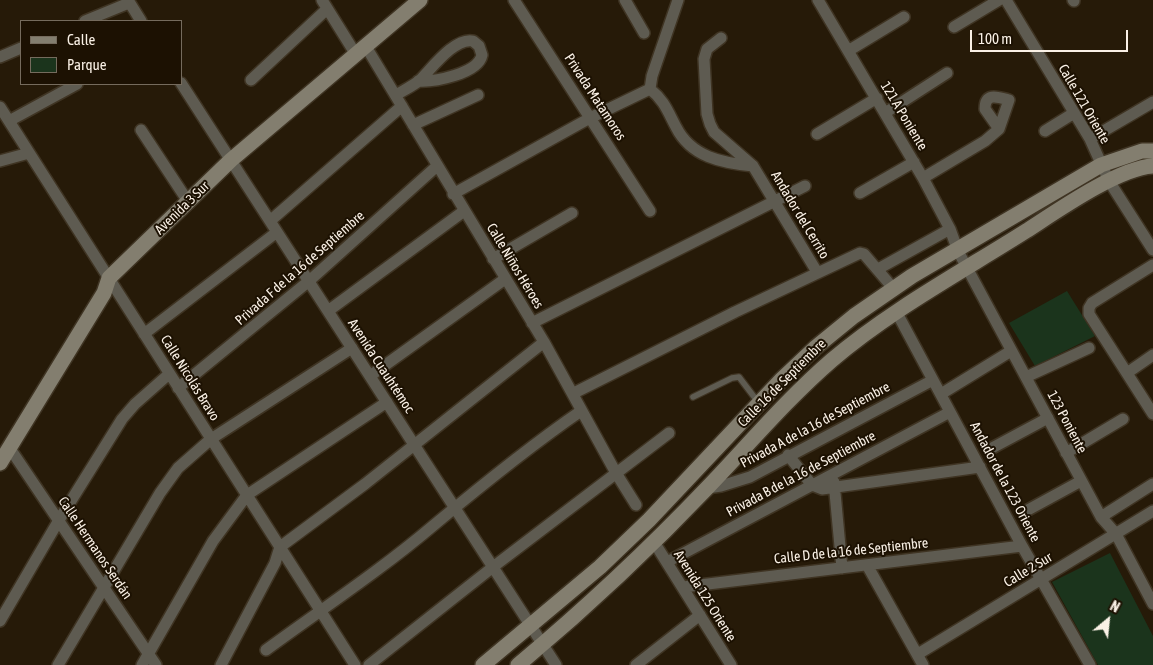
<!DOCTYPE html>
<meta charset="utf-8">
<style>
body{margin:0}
#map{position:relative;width:1153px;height:665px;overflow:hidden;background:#261a08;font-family:"Asap Condensed",sans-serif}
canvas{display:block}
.legend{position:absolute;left:20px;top:20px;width:162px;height:65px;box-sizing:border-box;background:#1c1102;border:1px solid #756b5d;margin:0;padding:6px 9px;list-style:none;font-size:15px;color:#faf1e6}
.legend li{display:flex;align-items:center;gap:10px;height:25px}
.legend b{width:25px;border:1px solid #756b5d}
.north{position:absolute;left:1083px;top:595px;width:50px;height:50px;-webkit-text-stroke:4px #1c1102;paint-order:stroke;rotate:28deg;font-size:14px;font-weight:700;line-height:20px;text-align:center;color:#faf1e6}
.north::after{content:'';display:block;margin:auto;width:18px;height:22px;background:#faf1e6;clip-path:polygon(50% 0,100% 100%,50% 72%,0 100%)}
.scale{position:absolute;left:970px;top:30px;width:158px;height:22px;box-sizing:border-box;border:2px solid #faf1e6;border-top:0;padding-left:6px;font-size:15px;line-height:18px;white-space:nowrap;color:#faf1e6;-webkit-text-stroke:4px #1c1102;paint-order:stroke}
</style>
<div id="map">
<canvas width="1153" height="665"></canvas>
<ul class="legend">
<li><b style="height:6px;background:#837e6f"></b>Calle</li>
<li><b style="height:14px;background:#1b341c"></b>Parque</li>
</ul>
<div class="north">N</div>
<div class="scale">100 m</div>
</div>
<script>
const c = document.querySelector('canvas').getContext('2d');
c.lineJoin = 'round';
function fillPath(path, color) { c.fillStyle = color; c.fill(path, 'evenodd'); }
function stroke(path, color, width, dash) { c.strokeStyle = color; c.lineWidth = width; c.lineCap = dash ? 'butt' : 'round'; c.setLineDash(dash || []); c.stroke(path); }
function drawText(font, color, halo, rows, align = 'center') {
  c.font = font + ' "Asap Condensed",sans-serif'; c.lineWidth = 4; c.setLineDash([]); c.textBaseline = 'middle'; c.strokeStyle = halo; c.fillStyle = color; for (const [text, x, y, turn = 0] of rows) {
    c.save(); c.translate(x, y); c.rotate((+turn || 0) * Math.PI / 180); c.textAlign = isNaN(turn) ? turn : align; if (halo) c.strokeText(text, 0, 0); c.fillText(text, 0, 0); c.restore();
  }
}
fillPath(new Path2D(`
 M1067,291L1095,336L1035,366L1009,323Z
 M1110,553L1153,636V665H1098L1052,582Z`), '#1b341c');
const lane = new Path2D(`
 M693,397L732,378L739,377L758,402`);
const street = new Path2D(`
 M128,0L141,21
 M322,0L355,53
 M514,0L650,211
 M625,0L644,33
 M678,0L652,76L650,89C664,100 668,112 676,127C691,157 722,163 753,166
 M818,0L923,178L950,229L958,251L1101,517L1116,534L1153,604
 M1006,0L1090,139L1109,181L1153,250
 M1073,0L1074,1
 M85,21L129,3
 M954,27L999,0
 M721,38L707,49L704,59L707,114L710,124L714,132L753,166L817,272
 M365,45L544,342L616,473L636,505
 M848,51L904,17
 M0,57L21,48
 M251,80L327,9
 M181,83L556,665
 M396,95C404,90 413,86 420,80C432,68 455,37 473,41L479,46L482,55C478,74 434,82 418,81
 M0,107L355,665
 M885,113L947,73
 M9,121L77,84
 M413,125L478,95
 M141,130L189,203
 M1045,131L1074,113
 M817,134L877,98
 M1090,139L1153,102
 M0,161L29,153
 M923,178L985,141L999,129L1009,100C998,97 985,92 985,109L999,129
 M860,193L914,162
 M453,194L590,118L650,89
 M270,221L402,106
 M493,259L572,213
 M1153,265L1092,303L1089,308V314L1153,414
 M878,269L950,229
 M328,311L464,211
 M897,313L1022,546L1090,665
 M532,323L805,186
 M144,334L277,232
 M1127,373L1153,355
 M370,376L505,279
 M1026,377L1089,348
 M178,388L309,281L437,166
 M574,393L735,312L860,253L864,254L893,288
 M941,394L1011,351
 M9,447L156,665
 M992,448L1048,418
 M1066,453L1123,419
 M788,455L812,485L822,489L980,467
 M834,482L842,568
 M707,488L721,486L750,477L933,380
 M1026,511L1081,481
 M1101,517L1153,484
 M654,542L731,665
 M667,562L950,412
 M867,565L923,665
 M683,587L1022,546
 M0,621L59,520L122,419L135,404L169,374
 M266,650C322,609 381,570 434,525C482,485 530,446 581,411
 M918,654L1153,511
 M58,665L160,493L178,468L211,439L352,348
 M142,665L213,541L247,495L387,402
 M221,665L275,563L280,547L365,484L544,342
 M369,665L493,567L669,433
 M636,665L700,615`);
const secondary = new Path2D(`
 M0,463L104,293L109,278L231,160L420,0
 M483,665L600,567L649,520L782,379L816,347L854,316L912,276L1101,165L1142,151H1153
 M518,665C585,609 649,549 709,486C750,443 788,398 832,360C889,311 963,271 1026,231C1057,211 1118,168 1153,166`);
stroke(lane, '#3f3423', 8);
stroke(street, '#3f3423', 14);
stroke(secondary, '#3f3423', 18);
stroke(lane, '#5e5b51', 5.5);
stroke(street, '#5e5b51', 11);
stroke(secondary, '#837e6f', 15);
drawText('14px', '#faf1e6', '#1c1102', [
 ["Privada Matamoros",595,97,57],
 ["Calle 121 Oriente",1084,104,60],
 ["121 A Poniente",904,116,59],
 ["Avenida 3 Sur",182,208,-44],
 ["Andador del Cerrito",800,215,59],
 ["Calle Niños Héroes",515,266,59],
 ["Privada F de la 16 de Septiembre",300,268,-41],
 ["Avenida Cuauhtémoc",381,366,57],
 ["Calle Nicolás Bravo",190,378,58],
 ["Calle 16 de Septiembre",782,383,-45],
 ["123 Poniente",1067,422,62],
 ["Privada A de la 16 de Septiembre",815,425,-28],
 ["Privada B de la 16 de Septiembre",801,474,-28],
 ["Andador de la 123 Oriente",1005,482,62],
 ["Calle Hermanos Serdán",95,548,56],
 ["Calle D de la 16 de Septiembre",851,551,-6],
 ["Calle 2 Sur",1028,570,-31],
 ["Avenida 125 Oriente",705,596,58]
]);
</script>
